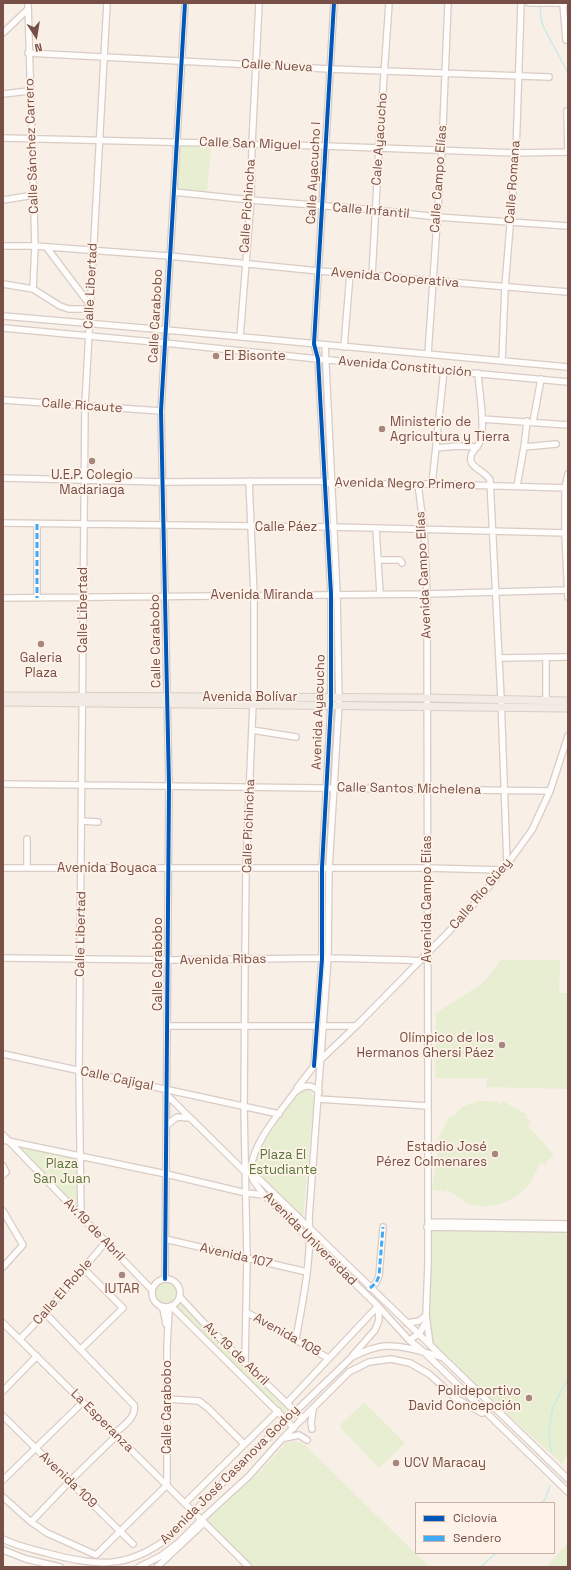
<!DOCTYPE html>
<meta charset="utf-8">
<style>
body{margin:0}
#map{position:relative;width:571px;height:1570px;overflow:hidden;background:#f8efe7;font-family:"Space Grotesk",sans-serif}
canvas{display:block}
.frame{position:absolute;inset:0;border:4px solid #784f46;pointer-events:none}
.legend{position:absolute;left:415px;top:1502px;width:140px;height:52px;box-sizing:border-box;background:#fff3e9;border:1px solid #c9b1a8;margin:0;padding:5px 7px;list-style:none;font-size:12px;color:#784f46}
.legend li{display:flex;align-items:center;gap:8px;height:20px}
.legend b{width:20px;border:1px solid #c9b1a8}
.north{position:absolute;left:16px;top:16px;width:40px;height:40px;-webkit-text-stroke:3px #fff3e9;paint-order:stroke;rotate:168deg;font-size:11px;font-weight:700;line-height:16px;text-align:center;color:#784f46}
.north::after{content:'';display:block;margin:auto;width:14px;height:18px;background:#784f46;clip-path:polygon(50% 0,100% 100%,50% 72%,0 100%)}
</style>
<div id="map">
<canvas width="571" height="1570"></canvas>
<div class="frame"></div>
<ul class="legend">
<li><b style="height:5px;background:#0057b8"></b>Ciclovía</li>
<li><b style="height:5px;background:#3fa9f5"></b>Sendero</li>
</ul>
<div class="north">N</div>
</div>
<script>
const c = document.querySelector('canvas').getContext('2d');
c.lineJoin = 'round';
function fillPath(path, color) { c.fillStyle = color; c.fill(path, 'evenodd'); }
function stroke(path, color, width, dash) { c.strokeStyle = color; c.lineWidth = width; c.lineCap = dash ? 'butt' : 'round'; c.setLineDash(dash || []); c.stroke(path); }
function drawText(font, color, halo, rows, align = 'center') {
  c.font = font + ' "Space Grotesk",sans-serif'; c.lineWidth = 3.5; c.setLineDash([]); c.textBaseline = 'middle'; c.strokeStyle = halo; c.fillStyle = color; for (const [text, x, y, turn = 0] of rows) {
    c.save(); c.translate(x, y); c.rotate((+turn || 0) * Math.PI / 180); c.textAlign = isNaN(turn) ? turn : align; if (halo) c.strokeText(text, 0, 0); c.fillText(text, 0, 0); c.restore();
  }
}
fillPath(new Path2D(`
 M180,146L211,147L207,192L177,189Z
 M501,960H560L559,993H568V1089L486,1087L487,1078H435L436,1013L477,987L485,981Z
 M307,1089L312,1093L314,1099L303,1218L255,1172C254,1150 286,1111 299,1093L302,1090Z
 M479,1101H491L501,1104L502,1101L527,1114L526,1118L531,1122L528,1126L554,1155L544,1165L541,1162C535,1173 529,1188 518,1195C505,1205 482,1210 467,1203C460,1199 453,1193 446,1189L445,1192L432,1189L438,1153L435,1151L438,1143L436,1142L450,1116L453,1117C460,1107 467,1104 479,1101Z
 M14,1145L77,1159V1207Z
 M429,1224L566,1227L568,1233V1454L562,1464L428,1342Z
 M156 1293a10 10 0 1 1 20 0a10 10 0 1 1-20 0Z
 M181,1302L292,1411L286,1417L176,1307Z
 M364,1402L405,1443L379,1468L339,1426Z
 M296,1441L305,1445L429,1567H254L207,1520L262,1470L286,1443Z
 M568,1543V1567H546Z`), '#e7eed1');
stroke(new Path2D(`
 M540,5L541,18L543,26L568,73
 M551,1452L549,1431L553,1407L568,1378V1374
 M542,1503L545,1499L550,1486
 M481,1567L496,1553`), '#c8ebe8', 1.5);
const minor = new Path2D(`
 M28,3L35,246L33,289
 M529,3H568
 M563,3L566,40
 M3,33L28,9
 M28,53L330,69L549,77
 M3,94L29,91
 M567,111L568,152
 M3,138L325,146L516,153L568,152
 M174,192L251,200L376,210L437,217L568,226
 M3,200L34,195
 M3,246H35L169,256L319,271L568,292
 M47,248L90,305
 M372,275L379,148L389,3
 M3,284L33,289L60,306L69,309H90
 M3,316L166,330L568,367
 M3,328L165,343L318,359L568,382
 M240,337L251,200L252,144L259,3
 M344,347L350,274
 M428,354L442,150L448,3
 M502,361L505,287L516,153L521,3
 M478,373C479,393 485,420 481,439C479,448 469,451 471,461C472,468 486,472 490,480L501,699L507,864
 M3,400L161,411
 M482,419L568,425
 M533,422L541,379
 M524,447L556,444
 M436,448L458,446L477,447
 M568,474L565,488V533L568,597
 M3,478L163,482L324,481L331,484H432L568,488
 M418,484L424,530L427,594L428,1106V1264L426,1315L430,1345
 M432,484L444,370
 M517,486L524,447L527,421
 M3,523L334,527L568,533
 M37,524V598
 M376,528L380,594
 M378,560H400L402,563
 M3,598L427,594L568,590
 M546,657V700
 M499,658L568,657
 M252,730L296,737
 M3,784L550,791
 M82,821L98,822
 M3,868H427L503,870
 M27,868V839
 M3,958L168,960L328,958L406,960L420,961
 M167,1026H317
 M324,1026H356
 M3,1054L279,1114
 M314,1066L322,959V868L331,704V594L318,359L314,344L334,3
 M297,1088L314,1066L356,1026L462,918L503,870L532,830L550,791L568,736
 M319,1092C311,1083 304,1085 295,1092C280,1112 249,1147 251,1174C252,1181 260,1189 264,1195L378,1306L409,1340L424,1352L568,1492
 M167,1095L244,1171L255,1175L568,1479
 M318,1099L428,1106
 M167,1125L177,1117L189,1118
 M3,1135L152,1290
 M3,1140L166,1174L246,1193L264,1195
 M3,1166L6,1172L3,1175
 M3,1211L23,1245L3,1267
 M81,1217L79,1071L85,405L107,3
 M428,1222L568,1224
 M427,1227L568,1229
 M165,1239L307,1272
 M152 1293a14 14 0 1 1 28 0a14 14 0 1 1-28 0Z
 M165,1279L169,786L161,411L185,3
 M370,1288L376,1283L379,1276L383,1227
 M180,1297L202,1321L303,1419
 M160,1306L163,1309L166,1324
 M171,1306L294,1428
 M246,1312L328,1358
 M45,1313L134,1405C137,1417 123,1426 114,1434
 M3,1323L249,1567
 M407,1323L419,1321L426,1315
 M20,1339L45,1313L105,1243
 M296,1339C303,1299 312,1259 309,1218L328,958L329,868L339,704L337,594L325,345
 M409,1340L419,1334L426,1322
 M81,1349L123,1308L84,1269
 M353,1355L375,1330L379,1320L378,1307
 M245,1363L247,1258L244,1107L245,959L246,868L253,703L254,697V595L249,481
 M3,1391L37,1356
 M167,1399L199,1401L208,1408L244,1444
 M287,1403L378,1306
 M3,1416L133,1544
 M312,1429L311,1423L313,1410
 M285,1438L299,1435L307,1440
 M3,1480L83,1402
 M3,1497L31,1522L47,1533L96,1555L167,1485V1346L169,1310L167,1307
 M185,1503L278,1411
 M31,1522L70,1481L116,1436
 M3,1539C16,1546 32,1549 47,1553C95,1566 126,1570 168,1538L238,1467L352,1357C362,1352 373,1347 385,1346C403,1345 423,1352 441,1357
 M3,1550L26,1559L60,1567
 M139,1567L161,1556L178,1543L201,1520L249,1476L282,1439L349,1372L369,1362L391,1359L410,1363L429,1374L457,1399L482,1413
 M157,1567L204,1523`);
const major = new Path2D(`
 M3,696L428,698L568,701
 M3,702L568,708`);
stroke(minor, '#d9cbc5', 8);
stroke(major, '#daccc7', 9);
stroke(minor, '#fefdfb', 5.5);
stroke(major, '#f2ebe4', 7);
stroke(new Path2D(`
 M37,524V598
 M370,1288L376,1283L379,1276L383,1227`), '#3fa9f5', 3, [6, 3]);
stroke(new Path2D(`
 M314,1066L322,959V868L331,704V594L318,359L314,344L334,3
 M165,1279L169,786L161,411L185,3`), '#0057b8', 4);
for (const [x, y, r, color] of [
 [216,356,4,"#a5877e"],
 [382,429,4,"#a5877e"],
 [92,461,4,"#a5877e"],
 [41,644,4,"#a5877e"],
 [502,1045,4,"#a5877e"],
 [495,1154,4,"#a5877e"],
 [122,1275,4,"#a5877e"],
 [529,1398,4,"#a5877e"],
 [396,1463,4,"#a5877e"]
]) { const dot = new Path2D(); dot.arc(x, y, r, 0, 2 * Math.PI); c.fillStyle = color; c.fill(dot); stroke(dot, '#fff3e9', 1.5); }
drawText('13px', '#784f46', '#fff3e9', [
 ["Calle Nueva",277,66,3],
 ["Cale Ayacucho",380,139,-86],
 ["Calle San Miguel",250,144,2],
 ["Calle Sánchez Carrero",32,146,-92],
 ["Calle Ayacucho I",314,173,-87],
 ["Calle Campo Elías",439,179,-86],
 ["Calle Romana",513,182,-86],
 ["Calle Pichincha",248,206,-86],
 ["Calle Infantil",371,211,5],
 ["Avenida Cooperativa",395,278,5],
 ["Calle Libertad",91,286,-87],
 ["Calle Carabobo",156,316,-87],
 ["Avenida Constitución",405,367,5],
 ["Calle Ricaute",82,406,4],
 ["Avenida Negro Primero",405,484,1],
 ["Calle Páez",286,527],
 ["Avenida Campo Elías",424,575,-93],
 ["Avenida Miranda",262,595],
 ["Calle Libertad",83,610,-90],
 ["Calle Carabobo",156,641,-91],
 ["Avenida Bolívar",250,697],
 ["Avenida Ayacucho",319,712,-88],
 ["Calle Santos Michelena",409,789,1],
 ["Calle Pichincha",249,826,-88],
 ["Avenida Boyaca",107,868],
 ["Calle Río Güey",481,894,-50],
 ["Avenida Campo Elías",427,899,-90],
 ["Calle Libertad",81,934,-89],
 ["Avenida Ribas",223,960,-1],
 ["Calle Carabobo",158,964,-90],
 ["Calle Cajigal",117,1079,12],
 ["Av.19 de Abril",94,1230,46],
 ["Avenida Universidad",310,1239,45],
 ["Avenida 107",236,1256,13],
 ["Calle El Roble",63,1292,-49],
 ["Avenida 108",287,1335,29],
 ["Av. 19 de Abril",236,1354,44],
 ["Calle Carabobo",167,1407,-90],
 ["La Esperanza",102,1421,45],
 ["Avenida José Casanova Godoy",230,1475,-45],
 ["Avenida 109",68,1480,44]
]);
drawText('13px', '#784f46', '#fff3e9', [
 ["El Bisonte",224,356],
 ["Ministerio de",390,422],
 ["Agricultura y Tierra",390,437],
 ["U.E.P. Colegio",92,475,"center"],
 ["Madariaga",92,490,"center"],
 ["Galeria",41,658,"center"],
 ["Plaza",41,673,"center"],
 ["Olímpico de los",494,1038,"right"],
 ["Hermanos Ghersi Páez",494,1053,"right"],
 ["Estadio José",487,1147,"right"],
 ["Pérez Colmenares",487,1162,"right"],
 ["IUTAR",122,1289,"center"],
 ["Polideportivo",521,1391,"right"],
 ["David Concepción",521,1406,"right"],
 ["UCV Maracay",404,1463]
], 'left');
drawText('13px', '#58793b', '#fff3e9', [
 ["Plaza El",283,1155],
 ["Estudiante",283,1170],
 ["Plaza",62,1164],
 ["San Juan",62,1179]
]);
</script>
